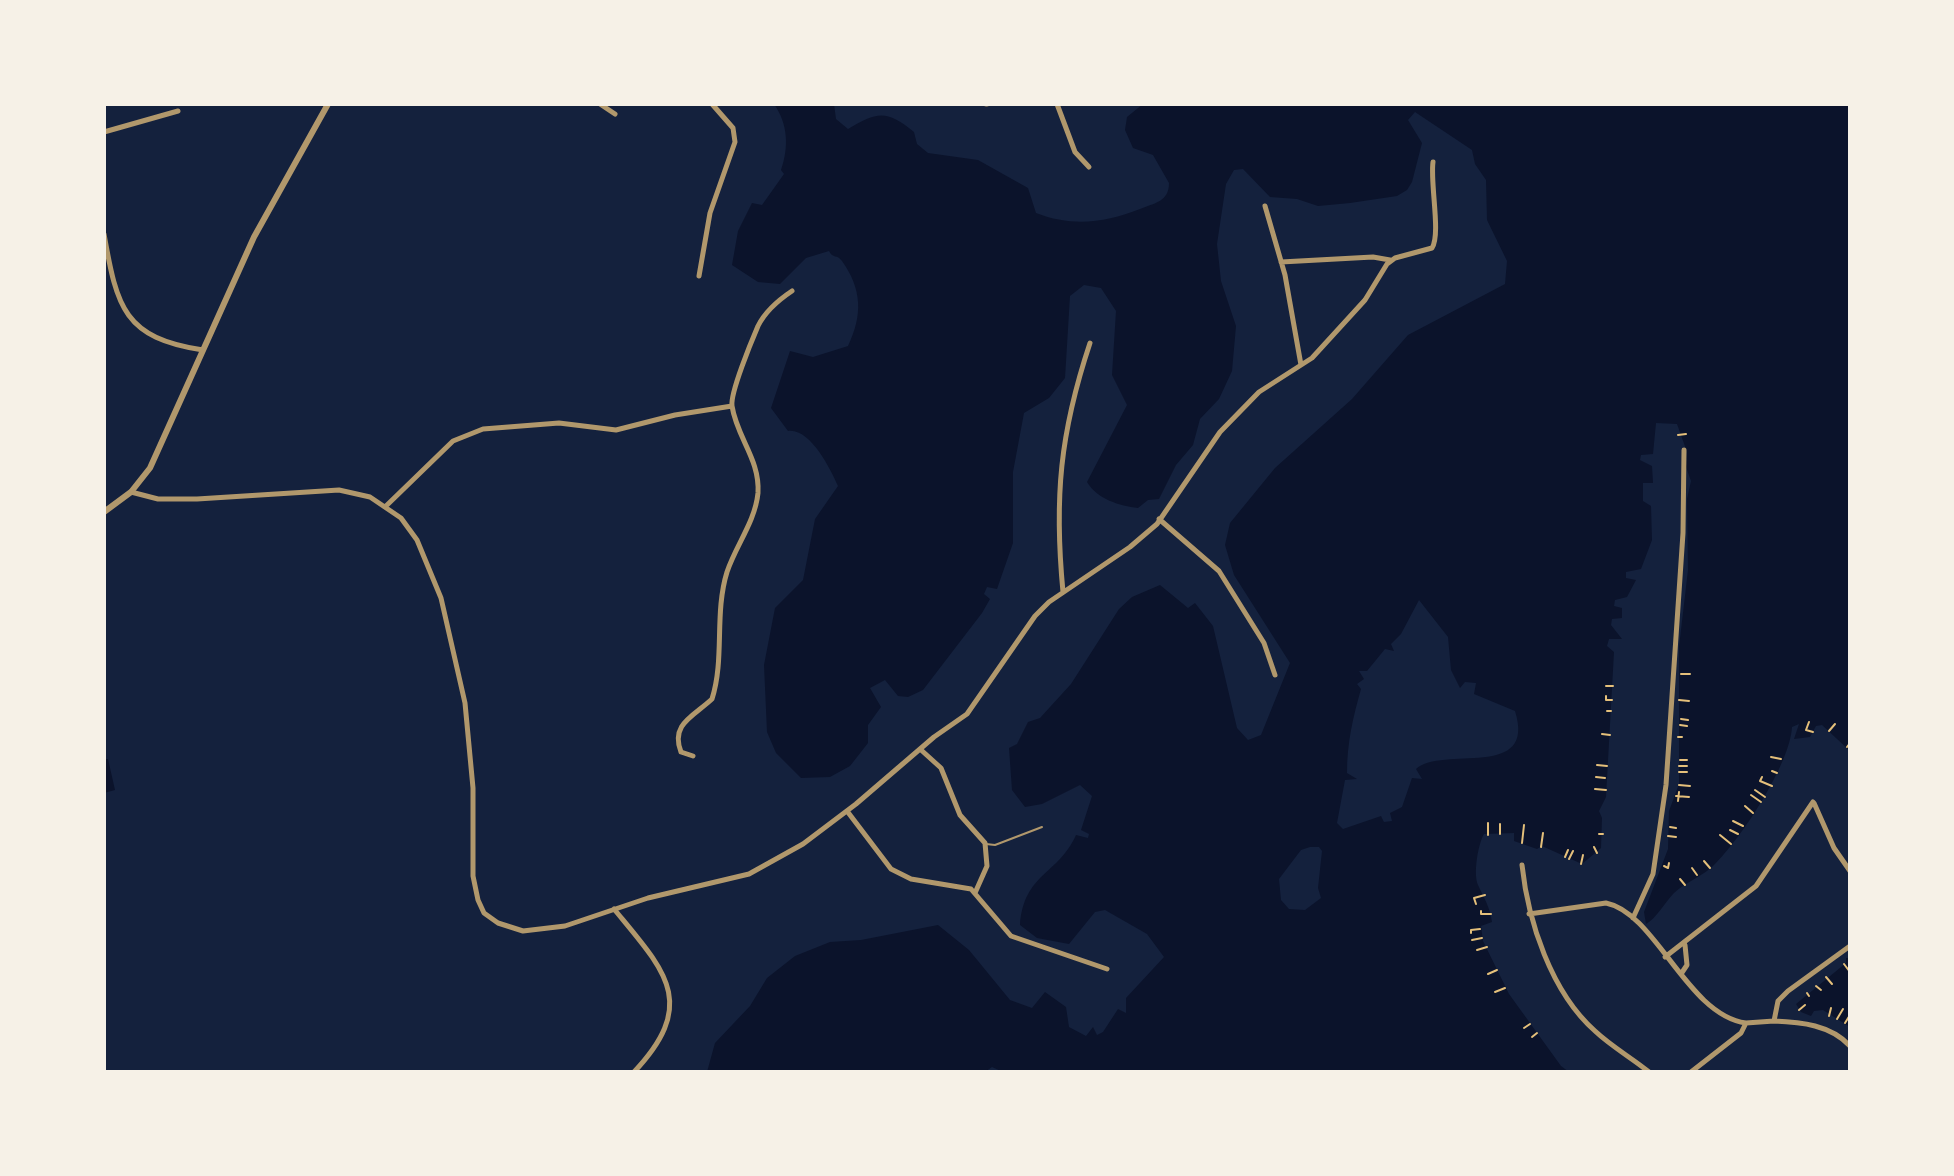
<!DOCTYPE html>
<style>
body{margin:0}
#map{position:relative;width:1954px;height:1176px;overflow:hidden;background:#14213d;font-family:Arial,sans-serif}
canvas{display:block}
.frame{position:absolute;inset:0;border:106px solid #f6f1e7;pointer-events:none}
</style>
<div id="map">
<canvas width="1954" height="1176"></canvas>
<div class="frame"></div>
</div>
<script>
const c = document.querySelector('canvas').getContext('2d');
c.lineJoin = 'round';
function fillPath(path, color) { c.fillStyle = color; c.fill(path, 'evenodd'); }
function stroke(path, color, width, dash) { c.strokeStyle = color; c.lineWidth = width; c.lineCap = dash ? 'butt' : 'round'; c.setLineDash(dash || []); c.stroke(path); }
fillPath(new Path2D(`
 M774,104H834L836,119L848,129C877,112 886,109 914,132L917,144L928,153L978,160L1028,188L1036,213C1072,227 1105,223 1140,209C1154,203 1169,202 1169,183L1153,155L1133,148L1125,130L1127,117L1143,104H1850V751L1822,725L1816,726L1810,737L1794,739L1799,724L1792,727C1790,764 1741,839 1714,865C1703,876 1686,882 1674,893C1665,902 1656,919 1646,924L1644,912L1668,849L1669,811L1679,784V647L1688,570L1687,499L1691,481L1686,467L1687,452L1677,424L1656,423L1653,454L1641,455L1640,460L1652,466L1653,483H1643V501L1651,506L1652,540L1641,569L1626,572V578L1636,580L1627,597L1615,600L1614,606L1622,608V618L1612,619L1611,625L1622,639H1609L1607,646L1614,652L1606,797L1599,811L1602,818L1601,848L1582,864L1542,846L1537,849L1514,841V833L1484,834C1478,844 1473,874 1478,885C1484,898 1490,907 1492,922L1481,926L1483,941L1509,994L1561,1066L1569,1072H1003L992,1067L985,1072H707L715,1043L750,1006L767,978L795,956L830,942L861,940L938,925L969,950L1010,1000L1032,1008L1045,992L1066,1007L1069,1027L1086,1036L1093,1027L1097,1035L1103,1032L1118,1009L1126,1013V998L1164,957L1147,934L1105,910L1095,912L1069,944L1037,938L1020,925C1024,873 1058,875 1076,835L1088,838L1089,834L1081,830L1092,796L1080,785L1042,804L1025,807L1012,790L1009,748L1017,744L1028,722L1040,718L1071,684L1119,609L1132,597L1160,585L1188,608L1195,603L1213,626L1237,728L1248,740L1261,735L1290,663L1234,575L1225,545L1230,523L1275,468L1352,399L1408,335L1505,284L1507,261L1487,220L1486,180L1475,164L1472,150L1415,112L1408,120L1422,143L1412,182L1407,190L1397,196L1350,203L1318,206L1297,199L1270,197L1243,169L1234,170L1226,184L1217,244L1221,281L1236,326L1232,371L1219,399L1200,419L1193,445L1176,465L1159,499L1148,500L1138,508C1120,506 1097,499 1087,482L1127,405L1112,375L1116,311L1101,288L1084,285L1070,296L1065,378L1049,398L1024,413L1013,472V543L997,589L987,587L984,594L990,599L982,613L923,690L908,697L898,696L885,680L870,688L881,707L868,725V743L850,766L830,777L801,778L776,753L767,732L764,665L775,608L803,580L815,519L838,486C830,468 810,428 788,431L771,408L790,351L813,357L848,346C863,315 862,289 842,261C837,254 833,259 829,251L806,258L780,284L758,282L732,265L738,231L752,203L762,205L784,174L781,170C789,147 788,124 774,104ZM1419,600L1448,637L1451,670L1460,688L1465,682L1476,683L1474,694L1515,711C1537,781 1442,745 1416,769L1422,779L1412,778L1402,807L1390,813L1392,821L1384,822L1381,816L1343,829L1337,823L1345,780L1357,779L1347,773C1347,743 1353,717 1361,689L1357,684L1364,679L1359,671H1367L1385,649L1394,651L1391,644L1401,634ZM1310,847H1319L1322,851L1318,888L1321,898L1305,910L1289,909L1281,900L1279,879L1301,850Z
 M108,759L115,790L104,793V759Z
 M1846,958H1850V1027L1823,1010L1814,1011L1811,1016L1801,1012L1796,1004L1846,963Z`), '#0b132b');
stroke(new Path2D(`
 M1678,435L1686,434
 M1681,674H1690
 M1606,686H1613
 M1606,696V700H1612
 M1679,700L1689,701
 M1607,711H1611
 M1681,719L1688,720
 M1809,722L1806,730L1813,732
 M1680,725L1687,726
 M1829,731L1835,724
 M1602,734L1610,735
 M1678,737H1682
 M1847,747L1850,743
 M1771,757L1781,759
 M1680,760H1687
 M1597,765L1607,766
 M1679,766H1687
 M1772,771L1777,773
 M1679,772H1687
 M1596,777L1605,778
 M1762,777L1760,781L1772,786
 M1679,785L1690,786
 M1595,789L1606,790
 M1755,790L1765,797
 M1751,795L1761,802
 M1676,796L1689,797
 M1678,801L1679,792
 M1745,806L1753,813
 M1733,821L1743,826
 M1488,823V835
 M1670,827L1676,828
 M1730,830L1738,834
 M1500,834V824
 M1599,834H1603
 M1720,835L1731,844
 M1668,836L1676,837
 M1522,843L1524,825
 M1541,847L1543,833
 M1594,847L1597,853
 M1565,857L1568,850
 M1569,859L1573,851
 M1704,861L1710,868
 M1581,864L1583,855
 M1664,866L1668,868L1669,863
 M1692,868L1697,875
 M1680,879L1685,885
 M1476,904L1474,898L1485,895
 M1481,911V914H1491
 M1471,933V930L1480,929
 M1472,940L1482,938
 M1477,950L1487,947
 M1844,964L1850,972
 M1488,974L1497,970
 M1826,977L1832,984
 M1816,986L1821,990
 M1495,992L1505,988
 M1807,993L1809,996
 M1799,1010L1805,1005
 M1829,1016L1831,1008
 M1837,1019L1843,1009
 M1845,1023L1850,1015
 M1524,1028L1530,1024
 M1532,1037L1537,1033`), '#e5c07b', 2);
stroke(new Path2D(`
 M986,844L995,845L1042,827`), '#b1986c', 2);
stroke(new Path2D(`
 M600,104L615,114
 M986,104H987
 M1057,104L1075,152L1089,167
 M104,132L178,111
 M1265,206L1285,275L1301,365
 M104,234C117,308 124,338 203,350
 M1281,262L1373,257L1390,260
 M699,276L710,213L735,142L733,128L712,104
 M131,492L158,499H197L339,490L370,497L401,518L417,540L441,598L465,703L473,788V876L478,900L484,913L498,923L523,931L565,926L648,898L749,874L803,844L856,804L934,737L967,714L1035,616L1049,602L1130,547L1157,524L1220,432L1259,392L1312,358L1365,300L1387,264L1395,258L1432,248C1441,234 1430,184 1433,162
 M386,506L453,441L483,429L559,423L616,430L675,415L732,406
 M1159,519L1219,571L1264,643L1275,675
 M1063,592C1054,498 1060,433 1090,343
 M920,749L941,768L960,815L985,843L987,866L975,893
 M693,756L681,752C670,724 694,716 712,699C725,658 714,614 727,572C736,545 755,522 758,493C760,459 737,438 732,406C730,393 752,340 758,326C765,312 780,299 792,291
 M1814,803L1834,848L1850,871
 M847,811L891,869L911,879L971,889L1011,936L1107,969
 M1522,865C1528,921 1551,992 1595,1031C1612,1047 1632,1058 1649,1072
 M614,909C665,971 699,1003 634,1072
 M1529,914L1606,903C1656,913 1687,1015 1746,1023
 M1633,918L1653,874L1666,785L1683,533L1684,450
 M1665,957L1756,886L1813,802
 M1681,974L1687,965L1685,945
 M1774,1021C1801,1022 1831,1025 1850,1046
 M1691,1072L1741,1033L1746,1023L1774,1021L1778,1001L1788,991L1850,946`), '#b1986c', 5);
stroke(new Path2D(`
 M104,512L131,492L150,468L254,237L328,104`), '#b1986c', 6);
</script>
